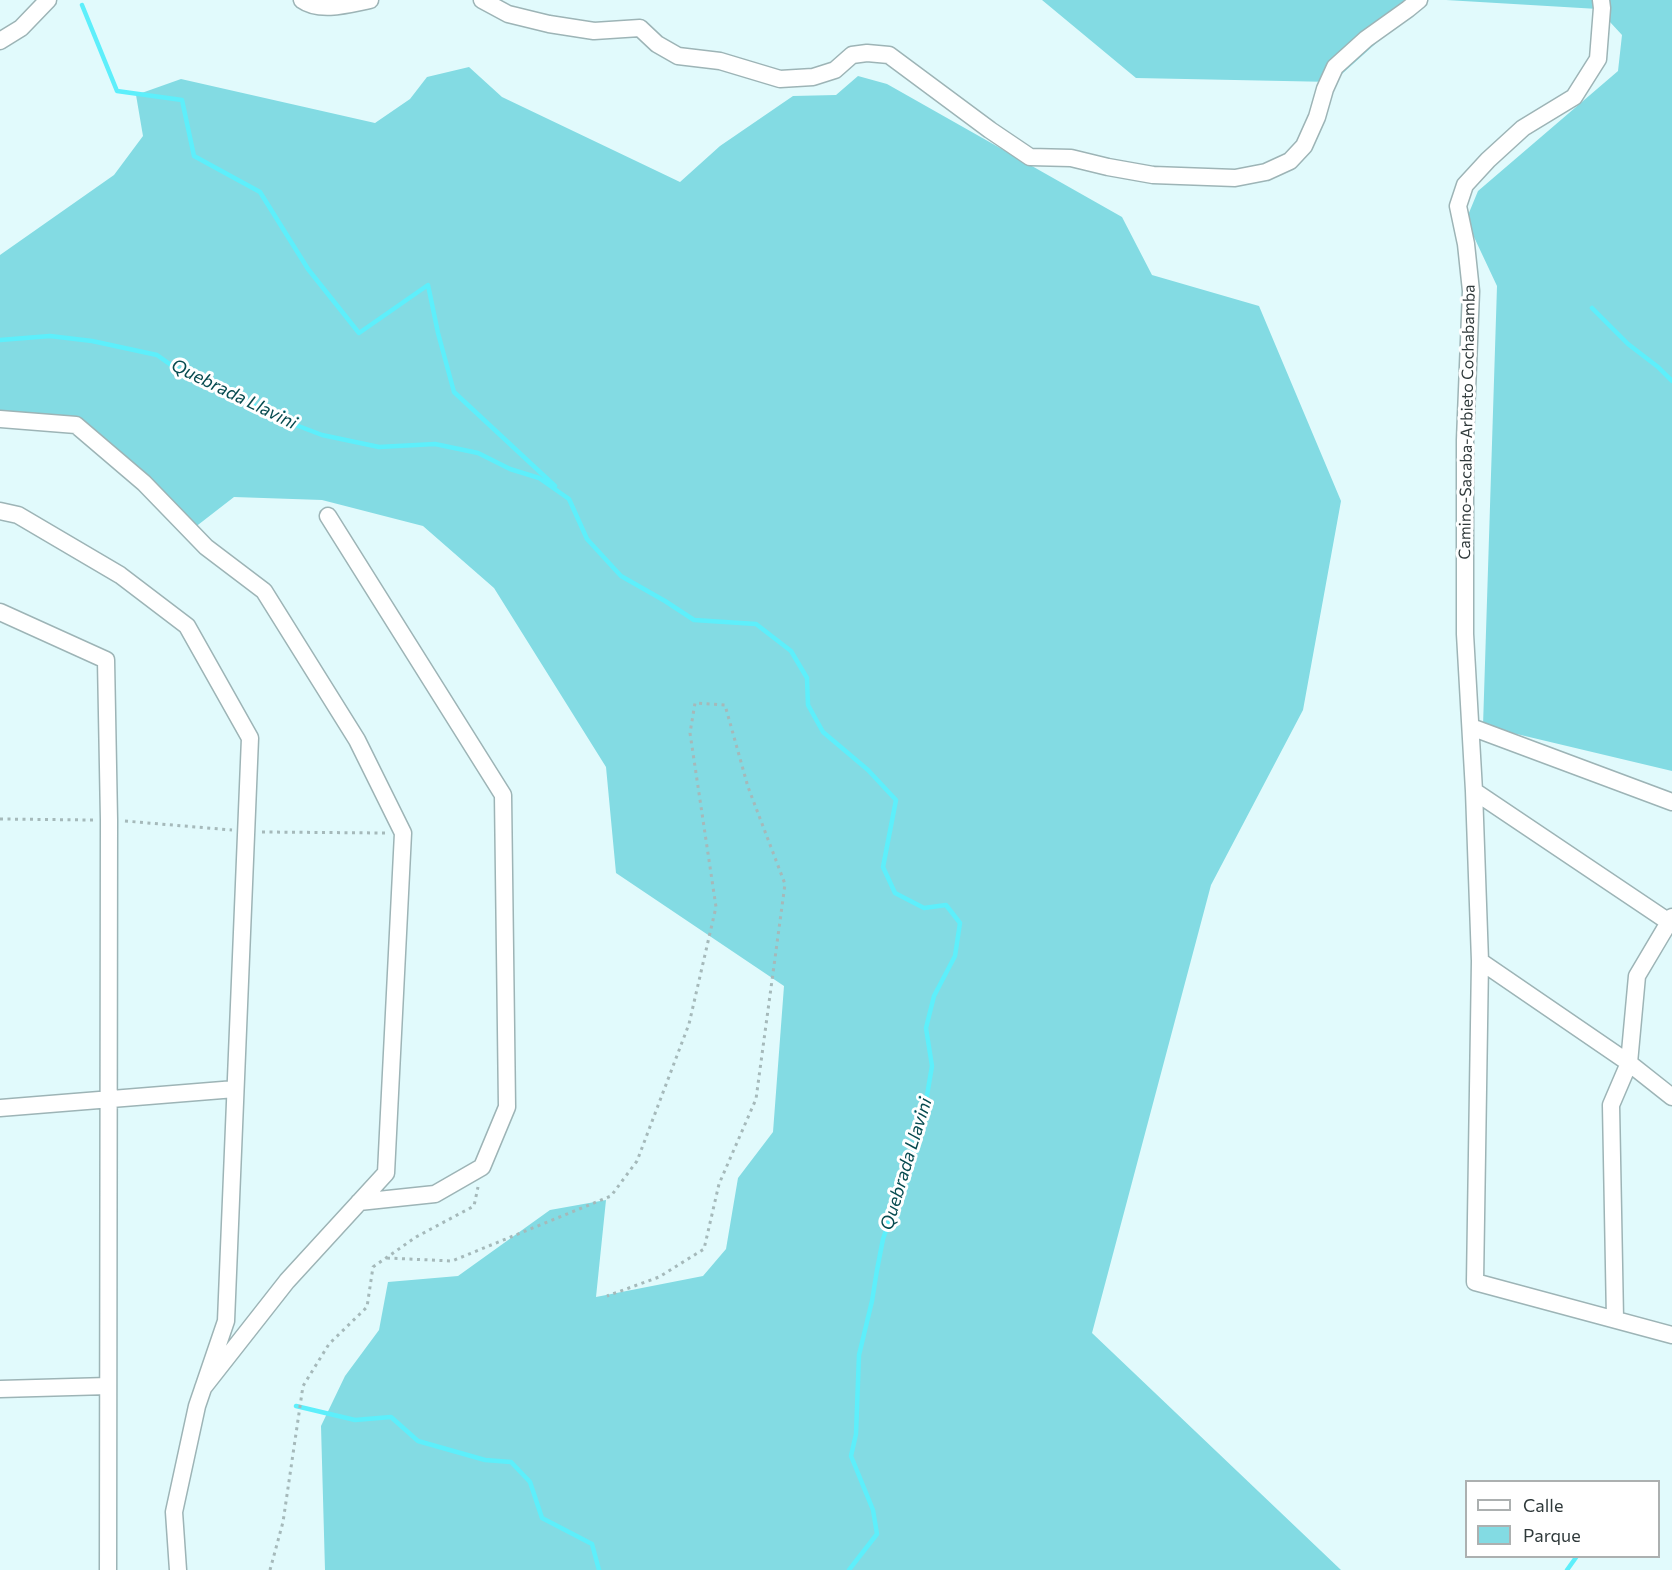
<!DOCTYPE html>
<style>
body{margin:0}
#map{position:relative;width:1672px;height:1570px;overflow:hidden;background:#e1fafc;font-family:Commissioner,sans-serif}
canvas{display:block}
.legend{position:absolute;left:1465px;top:1480px;width:195px;height:78px;box-sizing:border-box;background:#fff;border:2px solid #acb0b0;margin:0;padding:8px 10px;list-style:none;font-size:18px;color:#2f393a}
.legend li{display:flex;align-items:center;gap:12px;height:30px}
.legend b{width:30px;border:2px solid #acb0b0}
</style>
<div id="map">
<canvas width="1672" height="1570"></canvas>
<ul class="legend">
<li><b style="height:8px;background:#fff"></b>Calle</li>
<li><b style="height:16px;background:#83dbe3"></b>Parque</li>
</ul>
</div>
<script>
const c = document.querySelector('canvas').getContext('2d');
c.lineJoin = 'round';
function fillPath(path, color) { c.fillStyle = color; c.fill(path, 'evenodd'); }
function stroke(path, color, width, dash) { c.strokeStyle = color; c.lineWidth = width; c.lineCap = dash ? 'butt' : 'round'; c.setLineDash(dash || []); c.stroke(path); }
function drawText(font, color, halo, rows, align = 'center') {
  c.font = font + ' Commissioner,sans-serif'; c.lineWidth = 6; c.setLineDash([]); c.textBaseline = 'middle'; c.strokeStyle = halo; c.fillStyle = color; for (const [text, x, y, turn = 0] of rows) {
    c.save(); c.translate(x, y); c.rotate((+turn || 0) * Math.PI / 180); c.textAlign = isNaN(turn) ? turn : align; if (halo) c.strokeText(text, 0, 0); c.fillText(text, 0, 0); c.restore();
  }
}
fillPath(new Path2D(`
 M1042,0H1424L1333,82L1136,78Z
 M1446,0H1672V771L1483,726L1497,286L1466,220L1478,191L1618,71L1622,35L1598,9Z
 M469,67L502,97L680,182L720,146L793,96L836,95L858,76L887,84L1122,217L1152,275L1259,306L1341,501L1303,710L1211,885L1092,1333L1341,1570H325L321,1426L345,1376L379,1330L388,1282L458,1276L550,1210L606,1200L596,1297L703,1276L726,1249L738,1178L773,1132L784,986L616,873L606,767L494,588L423,526L322,500L234,497L194,528L85,432L0,416V255L114,175L143,136L136,95L181,79L375,123L410,99L427,77Z`), '#83dbe3');
stroke(new Path2D(`
 M82,5L117,91L182,100L194,156L260,192L308,269L359,333L428,285L438,333L454,392L555,486
 M1592,308L1628,344L1658,367L1672,381
 M0,340L50,336L92,341L157,355L185,375L218,382L267,414L322,435L379,447L435,444L478,453L510,469L539,478L569,499L587,539L621,576L665,601L694,620L756,624L791,651L807,678L808,705L823,732L868,770L896,800L883,867L895,893L924,908L946,905L960,923L955,956L934,996L926,1028L932,1066L923,1119L912,1156L883,1239L877,1270L872,1301L859,1355L856,1434L851,1456L873,1510L877,1534L849,1570
 M296,1406L355,1420L391,1417L418,1441L485,1460L511,1462L530,1482L542,1518L592,1544L599,1570
 M1567,1570L1577,1556`), '#5deffb', 4.5);
const minor = new Path2D(`
 M302,0C320,13 350,4 370,0
 M482,0L508,14L549,24L594,31L640,28L657,44L678,56L720,61L780,79L813,77L835,70L852,55L867,53L889,55L990,130L1030,157L1071,158L1108,167L1153,175L1235,178L1266,172L1290,161L1304,146L1317,117L1325,89L1335,67L1366,39L1408,9L1419,0
 M1601,0L1602,8L1598,59L1574,97L1523,128L1488,160L1465,185L1458,206L1466,244L1471,291L1465,440V634L1474,791L1480,961L1629,1063L1672,1097
 M0,41L21,28L48,0
 M0,419L76,425L144,483L206,547L264,591L357,740L403,833L386,1173L287,1281L203,1388
 M0,511L18,515L120,575L187,626L250,738L226,1321L197,1406L174,1512L178,1570
 M328,516L503,795L507,1107L482,1167L435,1194L359,1202
 M0,612L106,660L109,820L108,1570
 M1471,727L1672,802
 M1474,791L1672,924
 M1480,961L1475,1282L1672,1335
 M0,1108L235,1089
 M1615,1319L1611,1105L1629,1063L1637,976L1672,917
 M0,1389L108,1386`);
stroke(minor, '#9db4b6', 19);
stroke(new Path2D(`
 M0,819L94,820
 M125,821L232,830
 M262,832L385,833
 M387,1258L452,1261L611,1196L637,1161L689,1024L716,907L690,733L695,703L725,705L748,787L785,884L756,1099L719,1184L704,1249L659,1277L607,1296
 M270,1570L283,1522L303,1386L329,1344L367,1307L373,1267L416,1237L474,1206L478,1187`), '#a5b9ba', 3, [3, 4.5]);
stroke(minor, '#fff', 16);
drawText('16px', '#2f393a', '#fff', [
 ["Camino-Sacaba-Arbieto Cochabamba",1467,422,-89]
]);
drawText('italic 18px', '#074b50', '#fff', [
 ["Quebrada Llavini",234,394,26],
 ["Quebrada Llavini",906,1164,-73]
]);
</script>
